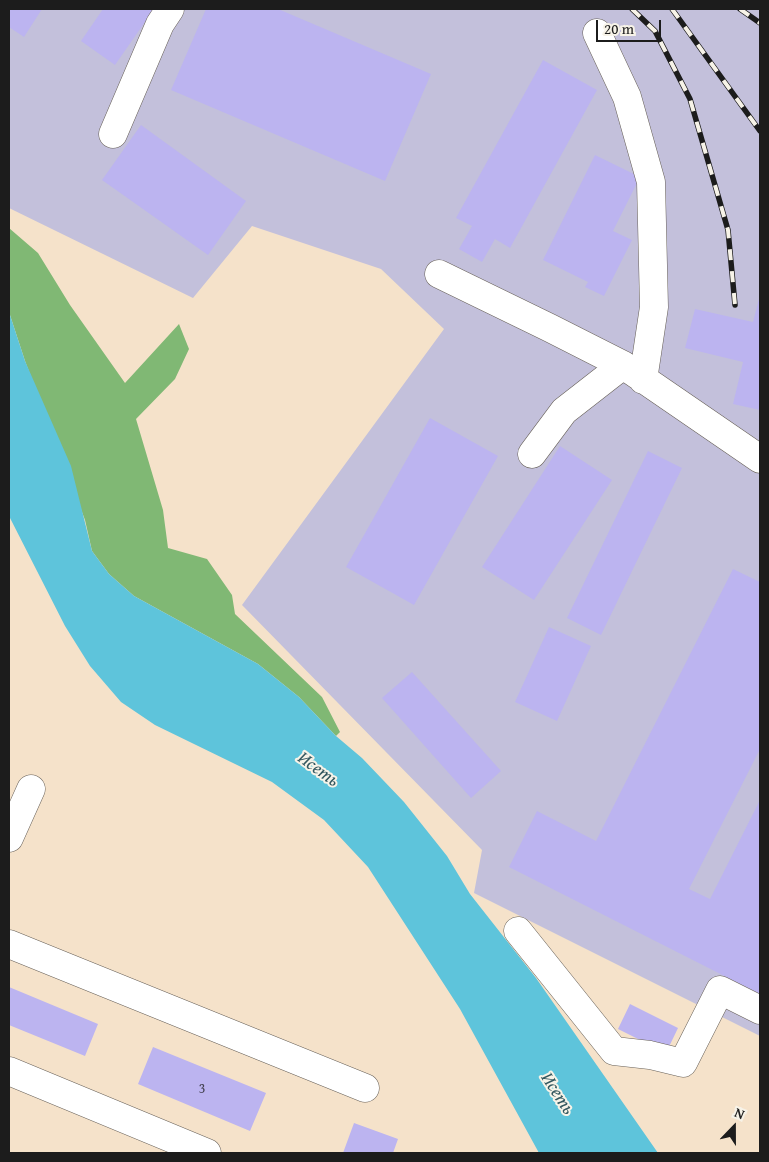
<!DOCTYPE html>
<meta charset="utf-8">
<style>
body{margin:0}
#map{position:relative;width:769px;height:1162px;overflow:hidden;background:#f5e2ca;font-family:"Gentium Book Plus",serif}
canvas{display:block}
.frame{position:absolute;inset:0;border:10px solid #1c1c1c;pointer-events:none}
.north{position:absolute;left:709px;top:1102px;width:50px;height:50px;-webkit-text-stroke:4px #f7f3e8;paint-order:stroke;rotate:22deg;font-size:14px;font-weight:700;line-height:20px;text-align:center;color:#1c1c1c}
.north::after{content:'';display:block;margin:auto;width:18px;height:22px;background:#1c1c1c;clip-path:polygon(50% 0,100% 100%,50% 72%,0 100%)}
.scale{position:absolute;left:596px;top:20px;width:65px;height:22px;box-sizing:border-box;border:2px solid #1c1c1c;border-top:0;padding-left:6px;font-size:15px;line-height:18px;white-space:nowrap;color:#1c1c1c;-webkit-text-stroke:4px #f7f3e8;paint-order:stroke}
</style>
<div id="map">
<canvas width="769" height="1162"></canvas>
<div class="frame"></div>
<div class="north">N</div>
<div class="scale">20 m</div>
</div>
<script>
const c = document.querySelector('canvas').getContext('2d');
c.lineJoin = 'round';
function fillPath(path, color) { c.fillStyle = color; c.fill(path, 'evenodd'); }
function stroke(path, color, width, dash) { c.strokeStyle = color; c.lineWidth = width; c.lineCap = dash ? 'butt' : 'round'; c.setLineDash(dash || []); c.stroke(path); }
function drawText(font, color, halo, rows, align = 'center') {
  c.font = font + ' "Gentium Book Plus",serif'; c.lineWidth = 4; c.setLineDash([]); c.textBaseline = 'middle'; c.strokeStyle = halo; c.fillStyle = color; for (const [text, x, y, turn = 0] of rows) {
    c.save(); c.translate(x, y); c.rotate((+turn || 0) * Math.PI / 180); c.textAlign = isNaN(turn) ? turn : align; if (halo) c.strokeText(text, 0, 0); c.fillText(text, 0, 0); c.restore();
  }
}
fillPath(new Path2D(`
 M9,9H760V1036L474,893L482,850L242,605L444,329L381,269L252,226L193,298L9,208Z`), '#c3c0db');
fillPath(new Path2D(`
 M9,228L38,253L70,305L125,383L179,324L189,349L175,379L136,419L163,510L168,548L207,559L232,595L235,614L322,697L340,732L336,736L299,697L258,664L134,596L109,574L92,551L85,520L25,361L9,312Z`), '#80b874');
fillPath(new Path2D(`
 M9,312L25,361L71,466L92,551L109,574L134,596L258,664L299,697L336,736L362,758L404,802L447,856L470,894L536,978L658,1153H539L460,1009L368,867L324,820L272,782L155,725L121,702L90,666L65,626L9,516Z`), '#5ec4db');
fillPath(new Path2D(`
 M9,9H42L24,37L9,27Z
 M103,9H154L115,65L81,41Z
 M206,9H278L431,74L385,181L171,90Z
 M543,60L597,90L510,248L495,239L482,262L459,249L472,226L456,218Z
 M141,125L246,201L208,255L102,180Z
 M595,155L640,177L613,231L632,240L604,296L585,287L588,282L543,260Z
 M760,295V410L733,404L743,362L685,348L695,309L753,322Z
 M430,418L498,456L414,605L346,567Z
 M560,446L612,480L534,600L482,567Z
 M648,451L682,468L601,635L567,618Z
 M733,569L760,582V749L689,889L710,899L760,800V994L509,867L537,811L596,841Z
 M549,627L591,646L557,721L515,702Z
 M412,672L501,771L471,798L382,698Z
 M9,987L98,1024L85,1056L9,1025Z
 M630,1004L678,1028L666,1053L618,1029Z
 M153,1047L266,1093L250,1131L138,1084Z
 M354,1123L398,1139L393,1153H343Z`), '#bcb4f0');
const minor = new Path2D(`
 M597,33L627,97L651,182L654,307L643,380
 M113,134L160,24L170,9
 M439,274L550,328L623,365L760,459
 M532,454L564,411L623,365
 M9,838L31,789
 M518,931L614,1051L650,1055L683,1063L720,990L760,1010
 M9,944L365,1088
 M9,1071L207,1153`);
stroke(minor, '#686159', 29);
stroke(minor, '#fff', 28);
const rail = new Path2D(`
 M632,9L655,31L690,99L728,230L735,305
 M672,9L760,131
 M740,9L760,23`);
stroke(rail, '#1c1c1c', 5.5);
stroke(rail, '#f7f3e8', 4, [11]);
drawText('14px', '#444251', null, [
 ["3",202,1089]
]);
drawText('italic 18px', '#33575f', '#f7f3e8', [
 ["Исеть",318,770,36],
 ["Исеть",557,1094,57]
]);
</script>
